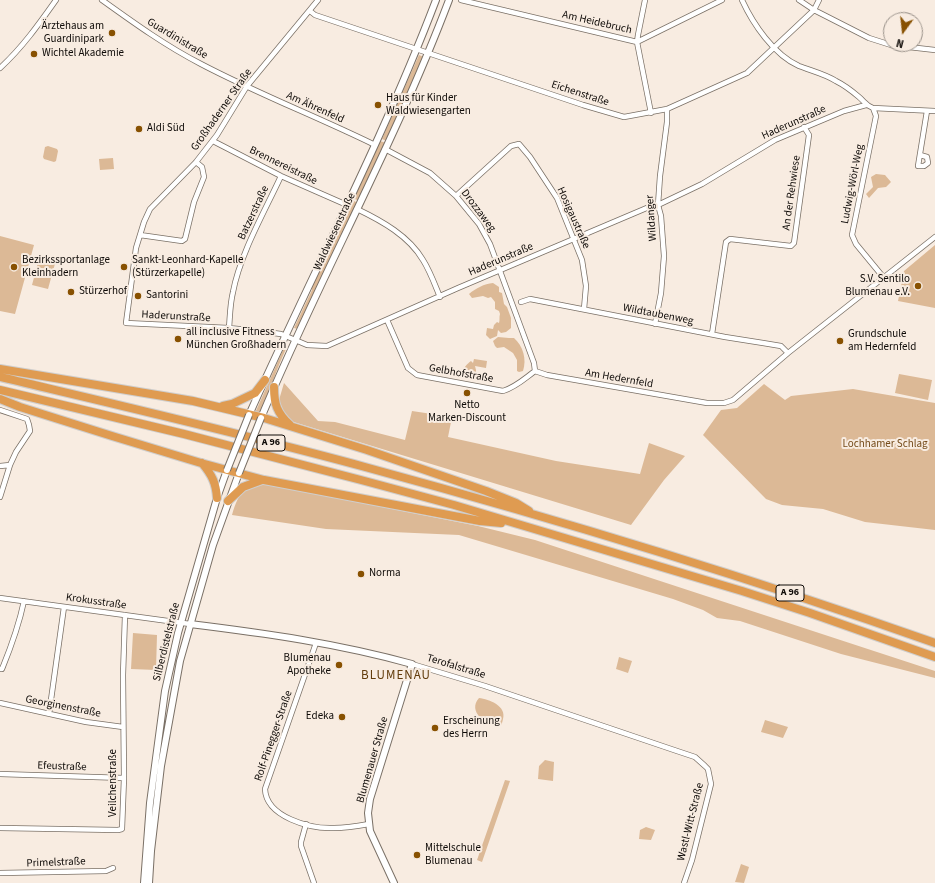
<!DOCTYPE html>
<meta charset="utf-8">
<style>
body{margin:0}
#map{position:relative;width:935px;height:883px;overflow:hidden;background:#f8ece1;font-family:"Source Sans 3",sans-serif}
canvas{display:block}
.north{position:absolute;left:883px;top:12px;width:40px;height:40px;box-sizing:border-box;background:#f8ece1;border:1px solid #9a928a;border-radius:50%;rotate:195deg;font-size:11px;font-weight:700;line-height:16px;text-align:center;color:#0e0a07}
.north::after{content:'';display:block;margin:auto;width:14px;height:18px;background:#885101;clip-path:polygon(50% 0,100% 100%,50% 72%,0 100%)}
</style>
<div id="map">
<canvas width="935" height="883"></canvas>
<div class="north">N</div>
</div>
<script>
const c = document.querySelector('canvas').getContext('2d');
c.lineJoin = 'round';
function fillPath(path, color) { c.fillStyle = color; c.fill(path, 'evenodd'); }
function stroke(path, color, width, dash) { c.strokeStyle = color; c.lineWidth = width; c.lineCap = dash ? 'butt' : 'round'; c.setLineDash(dash || []); c.stroke(path); }
function drawText(font, color, halo, rows, align = 'center') {
  c.font = font + ' "Source Sans 3",sans-serif'; c.lineWidth = 4; c.setLineDash([]); c.textBaseline = 'middle'; c.strokeStyle = halo; c.fillStyle = color; for (const [text, x, y, turn = 0] of rows) {
    c.save(); c.translate(x, y); c.rotate((+turn || 0) * Math.PI / 180); c.textAlign = isNaN(turn) ? turn : align; if (halo) c.strokeText(text, 0, 0); c.fillText(text, 0, 0); c.restore();
  }
}
fillPath(new Path2D(`
 M419,55L424,57L387,141L382,139Z
 M380,141L386,143L359,201L353,198Z
 M48,146L57,149L58,151L56,161L54,162L44,159L43,157L45,147Z
 M113,158L114,169L100,170L99,159Z
 M876,174L885,175L891,182L886,187L878,188L869,198L866,194L873,187L871,177Z
 M352,200L358,203L298,329L294,328L312,290V284Z
 M0,236L34,245L15,314L0,311Z
 M935,245V308L898,301L904,271Z
 M40,255L56,260L48,289L32,285Z
 M493,283L499,287V292L502,293L504,304L507,307L511,318V328L506,332L501,333L498,330L497,336L490,339L486,335L487,328L493,329L494,325L497,322L499,323C500,320 499,317 500,314L499,311L495,309V302L491,297L488,298L483,296L472,298L469,294C476,288 484,284 493,283Z
 M498,337L509,338H514C523,346 527,359 523,371L519,372L517,371V360L513,353L504,347L497,348L495,346L493,341Z
 M284,348L286,349C276,370 269,393 260,415L255,413Z
 M474,359L487,361L486,368L475,366L476,370V376L473,378L469,376L463,371C465,366 467,364 471,361L473,363Z
 M899,374L932,380L928,400L895,393Z
 M284,383L318,421L335,422L405,440L412,411L452,417L448,437L556,461L640,474L649,443L685,456L664,480L631,525L287,420L279,400Z
 M764,384L785,400L791,396L853,389L935,403V530L865,522L823,509L782,505L766,499L703,435L721,410L737,408Z
 M266,484L478,526L535,540L935,671V678L841,654L740,621L717,618L703,610L673,599L459,535L326,529L232,515C239,491 243,489 266,484Z
 M133,633L157,635L156,670L131,669Z
 M619,657L632,661L628,673L616,669Z
 M479,698C489,699 507,706 503,719C502,723 502,725 499,727C486,726 467,711 479,698Z
 M765,720L788,727L783,738L761,732Z
 M545,760L554,762L553,781L538,779L539,766Z
 M505,780L510,781L482,862L477,860Z
 M646,827L655,830L651,840L639,839L640,830Z
 M741,864L749,867L744,883L735,882Z`), '#dcb996');
const street = new Path2D(`
 M102,0C134,23 166,46 201,64C258,94 318,117 375,145
 M318,0L247,86L217,135L196,162L150,209L144,222L136,248L126,323L229,328L258,331L281,334L307,345L327,346L458,288L649,207L658,205L702,184L775,140L844,111L866,105
 M461,0L637,42L722,0
 M645,0L638,35L637,42L651,113
 M742,0C753,24 774,55 799,66C812,71 825,74 836,81C844,85 852,91 859,97C865,102 865,105 873,108L935,111
 M799,0L814,10L869,38L891,45L935,50
 M310,11L315,15L583,105L624,117L667,109L747,73L814,10L819,0
 M0,68C22,48 39,24 56,0
 M873,108L876,116L852,235L856,244L884,278
 M213,141L281,176L347,205
 M385,149L430,173L456,196L479,224L490,244L534,363L535,371
 M920,155L927,157L928,163L924,166H918L927,111
 M456,196L511,146L519,144L530,157L557,198L582,260L586,286L584,309
 M357,209C382,221 409,236 423,260C430,271 435,285 440,297
 M140,235L182,241L185,239L194,202L204,177L202,167L196,162
 M521,302L530,299L725,337L763,343L781,346L788,353
 M387,320L408,368L417,375L503,391C516,387 524,379 535,371
 M655,324L661,293L664,256L661,216L658,205L660,176L667,122V109
 M229,328C230,316 230,304 233,292C240,254 265,211 281,176
 M712,334L726,242L730,239L791,246L794,243L809,135L804,127
 M535,371L547,375L707,403H724L733,400L788,353L935,237
 M0,410L27,419L29,425L30,431L16,452L10,465L0,497
 M0,466L10,465
 M0,598L190,624
 M316,643L265,789C266,817 310,829 334,828C346,828 358,826 369,824
 M412,664L485,686L677,751L695,757L705,766L708,769L711,784L692,860L684,883
 M0,669H2C11,647 19,625 24,601
 M0,703L86,722L123,727
 M49,714L64,607
 M0,774L124,778
 M306,824L301,842V846L314,883
 M0,828L118,830L122,829L124,778L123,675L125,615
 M0,873L106,871L113,868`);
const secondary = new Path2D(`
 M249,415C311,276 382,142 436,0
 M261,418C320,277 395,143 449,0
 M190,624C265,633 340,644 412,664L370,799L368,813L370,831L394,883
 M144,883L150,803L165,691L178,633L217,498L227,470
 M149,883L151,851L161,766L180,661L213,545L239,473`);
const highway = new Path2D(`
 M0,369L193,401L264,418L367,450L486,491L516,503L529,511
 M0,377C122,406 244,434 365,467C557,519 748,577 935,643
 M274,387C274,404 277,413 290,425
 M0,390L184,434L361,480L454,505L742,591L810,613L935,657
 M0,399L20,407L112,436L201,463L264,480L480,521L501,523
 M223,406L232,404L255,393L265,380
 M202,463C212,475 216,483 217,498
 M228,501L243,487L262,480`);
stroke(street, '#7a7066', 6);
stroke(secondary, '#7a7066', 8);
stroke(highway, '#cfcecd', 10);
stroke(street, '#fff', 4.5);
stroke(secondary, '#fff', 6);
stroke(highway, '#df9b51', 8);
const secondaryBridge = new Path2D(`
 M227,470L249,415
 M239,473L261,418`);
stroke(secondaryBridge, '#7a7066', 8, []);
stroke(secondaryBridge, '#fff', 6);
for (const [x, y, r, color] of [
 [112,33,4,"#885101"],
 [34,54,4,"#885101"],
 [378,105,4,"#885101"],
 [139,129,4,"#885101"],
 [14,267,4,"#885101"],
 [124,267,4,"#885101"],
 [918,286,4,"#885101"],
 [71,292,4,"#885101"],
 [138,296,4,"#885101"],
 [178,339,4,"#885101"],
 [840,341,4,"#885101"],
 [467,393,4,"#885101"],
 [361,574,4,"#885101"],
 [339,665,4,"#885101"],
 [342,717,4,"#885101"],
 [435,728,4,"#885101"],
 [417,855,4,"#885101"]
]) { const dot = new Path2D(); dot.arc(x, y, r, 0, 2 * Math.PI); c.fillStyle = color; c.fill(dot); stroke(dot, '#f8ece1', 1.5); }
for (const [x, y, w] of [
 [271,443,28],
 [790,593,28]
]) { const box = new Path2D(); box.roundRect(x - w / 2, y - 8, w, 16, 3); c.fillStyle = '#f8ece1'; c.fill(box); stroke(box, '#0e0a07', 1); }
drawText('bold 10px', '#0e0a07', null, [
 ["A 96",271,443],
 ["A 96",790,593]
]);
drawText('11px', '#0e0a07', '#f8ece1', [
 ["Am Heidebruch",597,23,13],
 ["Guardinistraße",177,39,31],
 ["Eichenstraße",580,94,18],
 ["Am Ährenfeld",315,108,24],
 ["Großhaderner Straße",222,110,-55],
 ["Haderunstraße",794,123,-24],
 ["Brennereistraße",283,166,26],
 ["Ludwig-Wörl-Weg",853,184,-79],
 ["An der Rehwiese",792,193,-82],
 ["Drozzaweg",478,211,53],
 ["Batzerstraße",254,213,-65],
 ["Hosigaustraße",573,218,66],
 ["Wildanger",652,218,-94],
 ["Waldwiesenstraße",335,232,-65],
 ["Haderunstraße",501,260,-23],
 ["Wildtaubenweg",658,315,11],
 ["Haderunstraße",176,317,3],
 ["Gelbhofstraße",461,374,10],
 ["Am Hedernfeld",619,379,10],
 ["Krokusstraße",96,602,8],
 ["Silberdistelstraße",167,642,-76],
 ["Terofalstraße",456,667,17],
 ["Georginenstraße",63,707,11],
 ["Rolf-Pinegger-Straße",274,736,-71],
 ["Blumenauer Straße",373,760,-74],
 ["Efeustraße",62,767,2],
 ["Veilchenstraße",114,783,-90],
 ["Wastl-Witt-Straße",691,822,-76],
 ["Primelstraße",56,863,-2]
]);
drawText('11px', '#0e0a07', '#f8ece1', [
 ["Ärztehaus am",104,27,"right"],
 ["Guardinipark",104,40,"right"],
 ["Wichtel Akademie",42,54],
 ["Haus für Kinder",386,99],
 ["Waldwiesengarten",386,112],
 ["Aldi Süd",147,129],
 ["Bezirkssportanlage",22,261],
 ["Kleinhadern",22,274],
 ["Sankt-Leonhard-Kapelle",132,261],
 ["(Stürzerkapelle)",132,274],
 ["S.V. Sentilo",910,280,"right"],
 ["Blumenau e.V.",910,293,"right"],
 ["Stürzerhof",79,292],
 ["Santorini",146,296],
 ["all inclusive Fitness",186,333],
 ["München Großhadern",186,346],
 ["Grundschule",848,335],
 ["am Hedernfeld",848,348],
 ["Netto",467,406,"center"],
 ["Marken-Discount",467,419,"center"],
 ["Norma",369,574],
 ["Blumenau",331,659,"right"],
 ["Apotheke",331,672,"right"],
 ["Edeka",334,717,"right"],
 ["Erscheinung",443,722],
 ["des Herrn",443,735],
 ["Mittelschule",425,849],
 ["Blumenau",425,862]
], 'left');
drawText('11px', '#754b1a', '#f8ece1', [
 ["Lochhamer Schlag",885,445]
]);
c.letterSpacing = '1px';
drawText('13px', '#623c0c', '#f8ece1', [
 ["BLUMENAU",396,676]
]);
c.letterSpacing = '0px';
</script>
